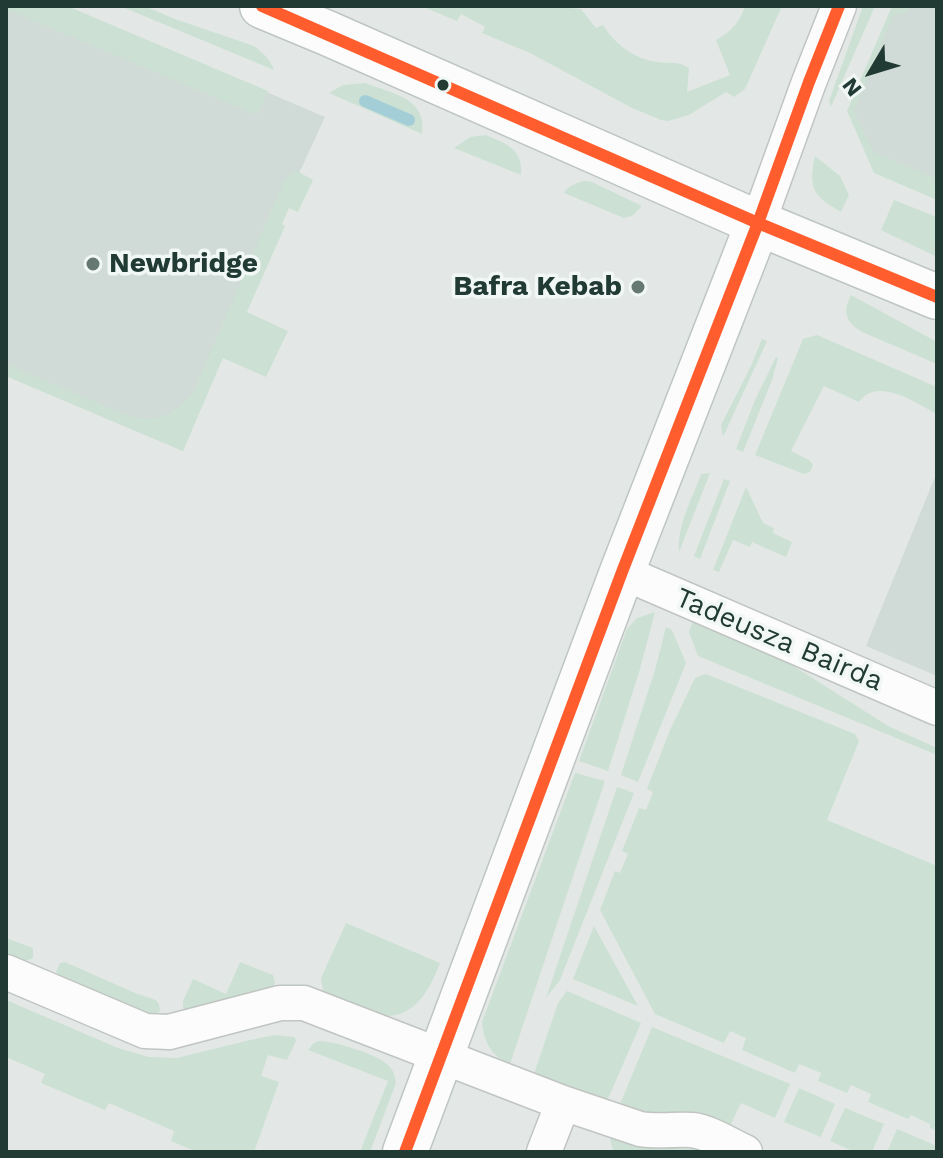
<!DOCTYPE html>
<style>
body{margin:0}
#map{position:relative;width:943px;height:1158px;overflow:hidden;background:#e3e8e6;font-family:"Work Sans",sans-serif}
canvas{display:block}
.frame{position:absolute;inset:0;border:8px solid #213b34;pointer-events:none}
.north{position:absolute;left:831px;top:32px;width:80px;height:80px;-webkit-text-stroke:6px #f0f7f4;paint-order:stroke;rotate:232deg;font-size:22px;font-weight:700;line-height:32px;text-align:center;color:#213b34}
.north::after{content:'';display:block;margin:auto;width:28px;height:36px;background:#213b34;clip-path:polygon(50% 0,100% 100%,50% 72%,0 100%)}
</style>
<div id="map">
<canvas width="943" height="1158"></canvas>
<div class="frame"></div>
<div class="north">N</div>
</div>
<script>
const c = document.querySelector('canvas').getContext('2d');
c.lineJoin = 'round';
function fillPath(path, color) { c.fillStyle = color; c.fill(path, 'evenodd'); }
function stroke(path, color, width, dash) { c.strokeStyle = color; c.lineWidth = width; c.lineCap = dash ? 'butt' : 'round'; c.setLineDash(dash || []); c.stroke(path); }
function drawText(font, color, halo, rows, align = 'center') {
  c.font = font + ' "Work Sans",sans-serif'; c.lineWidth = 7; c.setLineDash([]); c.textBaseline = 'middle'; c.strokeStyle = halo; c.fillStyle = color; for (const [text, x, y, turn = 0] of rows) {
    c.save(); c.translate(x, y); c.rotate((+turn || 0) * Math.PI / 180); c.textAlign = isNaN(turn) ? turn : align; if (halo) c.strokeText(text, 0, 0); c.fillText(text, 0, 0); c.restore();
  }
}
fillPath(new Path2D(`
 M6,6H66L325,117L295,182L183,451L6,376Z
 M893,6H937V197L874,171L848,111Z
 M937,472V676L866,646Z`), '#d0dad6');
fillPath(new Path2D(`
 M6,6H67L268,91L257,115L6,9Z
 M120,6H144L175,19L254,46C263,53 270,59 274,70Z
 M421,6H567V8L581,9L596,28L603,25C615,44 634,59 657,62C671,64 676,60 689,68L687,92L730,75L716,40C731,32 740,22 745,6H782L745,89L734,97L726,92L689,115L668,121L661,120L632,108L530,53L482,33L485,27L461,14L457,21Z
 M863,6H875L831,107L829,101Z
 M892,6H909L906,13L893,16L854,110L873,152L937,179V200L874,173L847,111Z
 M365,83C391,93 428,98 422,134L329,93L343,85Z
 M486,135C507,144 523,149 521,175L454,148L470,137Z
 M815,156L840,176L849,195L841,212C813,196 808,188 815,156Z
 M297,171L313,180L298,212L289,208L282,224L285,226L247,312L288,331L266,377L223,358L183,451L6,376V364L126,415C154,426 177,413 194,391L285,179L291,173Z
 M585,181L592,182L642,206L632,216L624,218L564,193C569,185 576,183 585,181Z
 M894,200L937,217V257L881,230Z
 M851,295L937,342V364L862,332C846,322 842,313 851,295Z
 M817,335L937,387V414C915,403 878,376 859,402L824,386L791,451L809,460L813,465L810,472L804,474L755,455L803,339Z
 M762,339L767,341L723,437L721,425L751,366Z
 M776,357L778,358L772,380L743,452L736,449L755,400Z
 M710,473L679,552C677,525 692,499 701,474Z
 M724,479L730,481L700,559L694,556Z
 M746,487L763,523L774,528L773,533L792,542L786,557L752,542L750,547L733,540L719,572L713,570Z
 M655,612L640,669L608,771L579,761L627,629L637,618Z
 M693,621L792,665L888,726L937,748V755L698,656L689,632Z
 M666,627L672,630L686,663L638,782L621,775L655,670Z
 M706,674L855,734L859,741L827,820L937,866V1131L930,1128V1124L911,1115L908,1119L868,1102L871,1094L851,1085L847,1093L818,1081L821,1073L799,1064L795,1073L742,1050L746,1038L730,1031L724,1043L655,1014L600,910L615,871L620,873L628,854L622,851L639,808L646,810L653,792L647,789L670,730L695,678Z
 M575,773L605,781L510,1064C491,1056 484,1042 482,1022Z
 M617,787L634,793L560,980L546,998Z
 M346,923L440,963C430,990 413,1022 377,1015C361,1011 344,1002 329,996L323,991L321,978Z
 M594,926L638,1006L573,979Z
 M6,938L33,948V958L23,962L6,955Z
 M65,962L135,993L156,1000L159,1004L160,1011L156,1014L149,1013L61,978L56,972L60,963Z
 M240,962L273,975L275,982L273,988L188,1011L183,1008V1001L193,979L226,994Z
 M567,991L641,1023L607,1101L534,1074L558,1003Z
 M6,1000L118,1048L149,1057L176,1058L259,1038L275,1035L295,1037L296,1041L287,1060L268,1055L261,1076L279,1082L254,1152H197L171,1141L174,1131L109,1103L105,1110L41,1083L45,1074L6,1057Z
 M652,1027L790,1084L775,1118L741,1103L730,1126L649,1113L620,1104Z
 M318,1041C334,1041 377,1054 388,1065C394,1071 395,1076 396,1083L370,1152H360L388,1081L308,1050L313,1044Z
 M799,1088L835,1104L821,1137L784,1122Z
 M845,1108L884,1124L872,1152H855L830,1141Z
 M897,1129L937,1146V1152H887Z
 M609,1133L656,1147L694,1149L705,1152H613Z`), '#cce1d3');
stroke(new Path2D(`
 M365,101L409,120`), '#a3ced7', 12);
const street = new Path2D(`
 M758,223L809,82L839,6
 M622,572L937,708
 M6,972L145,1031L169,1032L280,1003H304L563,1103L640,1129C658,1132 675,1129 692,1130C710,1132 729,1145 745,1152
 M544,1152L563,1103`);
const secondary = new Path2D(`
 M262,6L327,33L758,223L937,297
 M405,1152L622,572L758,223`);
stroke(street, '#c0c5c3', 37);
stroke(secondary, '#bec6c3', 47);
stroke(street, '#fbfcfb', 34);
stroke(secondary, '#fbfcfb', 44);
stroke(new Path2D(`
 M262,6L758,223L937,297
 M405,1152L622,572L758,223L809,82L839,6`), '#ff5d2d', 12);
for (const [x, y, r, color] of [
 [443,85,7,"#213b34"],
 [93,264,8,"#657872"],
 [638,287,8,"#657872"]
]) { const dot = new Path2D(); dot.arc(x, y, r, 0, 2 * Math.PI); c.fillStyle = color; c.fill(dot); stroke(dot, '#f0f7f4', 3); }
drawText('bold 28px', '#213b34', '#f0f7f4', [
 ["Newbridge",109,264],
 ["Bafra Kebab",622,287,"right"]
], 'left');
drawText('28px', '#213b34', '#f0f7f4', [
 ["Tadeusza Bairda",779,640,23]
]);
</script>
